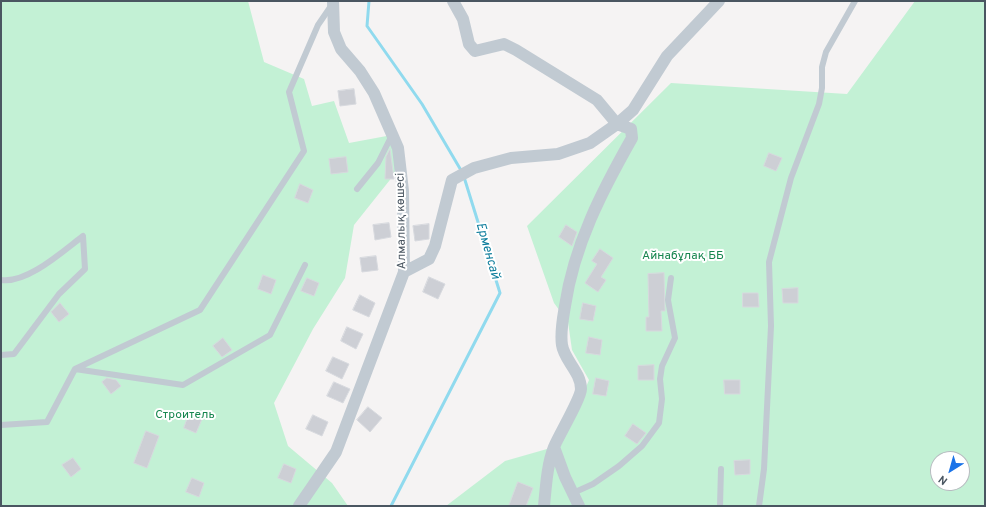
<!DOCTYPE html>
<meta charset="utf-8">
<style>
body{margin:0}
#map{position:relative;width:986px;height:507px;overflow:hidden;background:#f5f3f3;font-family:Overpass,sans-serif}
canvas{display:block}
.frame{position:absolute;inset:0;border:2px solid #4a5661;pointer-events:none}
.north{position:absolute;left:930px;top:451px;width:40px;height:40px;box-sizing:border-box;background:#fff;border:1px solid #b7bbc0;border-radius:50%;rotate:217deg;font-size:11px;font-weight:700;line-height:16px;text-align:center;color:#4a5661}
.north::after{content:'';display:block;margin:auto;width:14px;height:18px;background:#1a73e8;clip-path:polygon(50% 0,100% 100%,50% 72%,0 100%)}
</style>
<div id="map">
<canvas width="986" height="507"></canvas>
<div class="frame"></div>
<div class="north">N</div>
</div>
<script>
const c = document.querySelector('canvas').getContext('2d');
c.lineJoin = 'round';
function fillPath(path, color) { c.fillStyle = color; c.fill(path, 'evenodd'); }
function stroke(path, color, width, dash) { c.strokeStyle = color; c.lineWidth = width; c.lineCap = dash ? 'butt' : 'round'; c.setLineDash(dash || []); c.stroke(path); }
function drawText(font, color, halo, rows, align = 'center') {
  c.font = font + ' Overpass,sans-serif'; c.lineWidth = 4; c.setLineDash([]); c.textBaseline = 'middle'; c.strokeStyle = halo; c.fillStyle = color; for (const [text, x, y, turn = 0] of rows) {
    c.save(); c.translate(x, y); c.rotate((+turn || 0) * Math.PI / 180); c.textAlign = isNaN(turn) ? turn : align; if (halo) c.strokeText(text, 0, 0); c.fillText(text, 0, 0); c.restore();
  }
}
fillPath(new Path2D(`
 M1,1H248L264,62L304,79L312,106L334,101L349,143L392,135L401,166L354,225L345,278L313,329L274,403L288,446L332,483L348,506H1Z
 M915,1H985V506H446L505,461L561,445L589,380L572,350L568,322L554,303L527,226L671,83L847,94ZM938,459H962V483H938Z`), '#c3f1d5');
stroke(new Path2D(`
 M369,1L367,26L422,104L462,172
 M391,506L500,293L464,177`), '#90daee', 3);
const building = new Path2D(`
 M354,89L356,104L340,106L338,91Z
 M390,149L394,179H385L386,157Z
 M769,153L782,158L776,171L764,166Z
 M346,157L348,172L331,174L329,159Z
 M300,184L313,190L308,203L295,198Z
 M389,223L391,237L375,240L373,225Z
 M429,224V239L415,241L413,226Z
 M566,225L577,232L572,246L559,237Z
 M600,249L613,258L601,277L606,280L598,292L585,283L597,264L592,261Z
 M376,256L378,270L362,272L360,258Z
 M664,273L665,311H661L662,331H646V317H649L648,274Z
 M263,275L276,280L271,294L258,289Z
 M429,277L445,284L438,299L423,292Z
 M307,278L319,283L314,296L301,291Z
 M798,288V303H783L782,289Z
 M743,293H758L759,307H743Z
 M360,295L375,303L369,317L353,310Z
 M60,303L69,314L59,322L51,312Z
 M583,303L596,306L593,321L580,319Z
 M347,327L363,334L356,349L341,341Z
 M589,337L602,340L600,355L586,353Z
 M223,338L232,350L222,357L213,346Z
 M333,357L349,364L342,379L326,371Z
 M654,365V380H638V366Z
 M107,378L116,380L121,386L111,394L102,382Z
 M596,378L609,381L606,396L593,394Z
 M724,380H740V394H725Z
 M334,382L350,389L343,403L327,396Z
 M368,407L382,418L370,432L357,420Z
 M189,414L202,419L196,433L184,428Z
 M313,415L328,422L322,436L306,429Z
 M633,424L646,433L637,444L625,436Z
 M146,431L159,436L147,468L134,463Z
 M73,458L81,469L71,477L62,465Z
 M750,460V474L735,475L734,461Z
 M284,464L296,469L291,483L278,478Z
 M192,478L204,483L199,497L186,492Z
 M518,482L533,488L526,506H509Z`);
fillPath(building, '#cdcfd5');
stroke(building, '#d7d9de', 1);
stroke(new Path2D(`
 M357,189L378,163L392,135
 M1,280C27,284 63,251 83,236L85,269L59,294L14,354L1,355
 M75,369L183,385L270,335L305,265
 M1,425L47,422L75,369L200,310L304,151L289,92L318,25L331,6
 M573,493L593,484L619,466L642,446L659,423L662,399L660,379L662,366L675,338L668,300L671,278
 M720,506L721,469
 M759,506L764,469L771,326L769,262L791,178L819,104L822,88V67L826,52L855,1`), '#c1cad2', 6);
stroke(new Path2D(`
 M453,1L463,19L469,44L475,51L504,44L516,50L597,100L617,124L631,129L632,138C602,191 574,245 565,306C563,318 560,332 562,345C564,360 581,372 581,389C581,398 559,435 554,447C547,465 546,486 544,506
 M404,272L429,259L435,246L452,180L474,168L511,158L558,154L590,143L617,124L633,110L667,56L719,1
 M554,447L565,477L579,506
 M299,506L336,452L404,272L403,191L398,148L374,93L360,71L341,49L334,32L333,1`), '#c1cad2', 12);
drawText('12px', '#4a5661', '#fff', [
 ["Алмалық көшесі",402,221,-91]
]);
drawText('12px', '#17864f', '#fff', [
 ["Айнабұлақ ББ",683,257],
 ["Строитель",185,416]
]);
drawText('italic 13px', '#0c7c9b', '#fff', [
 ["Ерменсай",487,251,74]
]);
</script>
